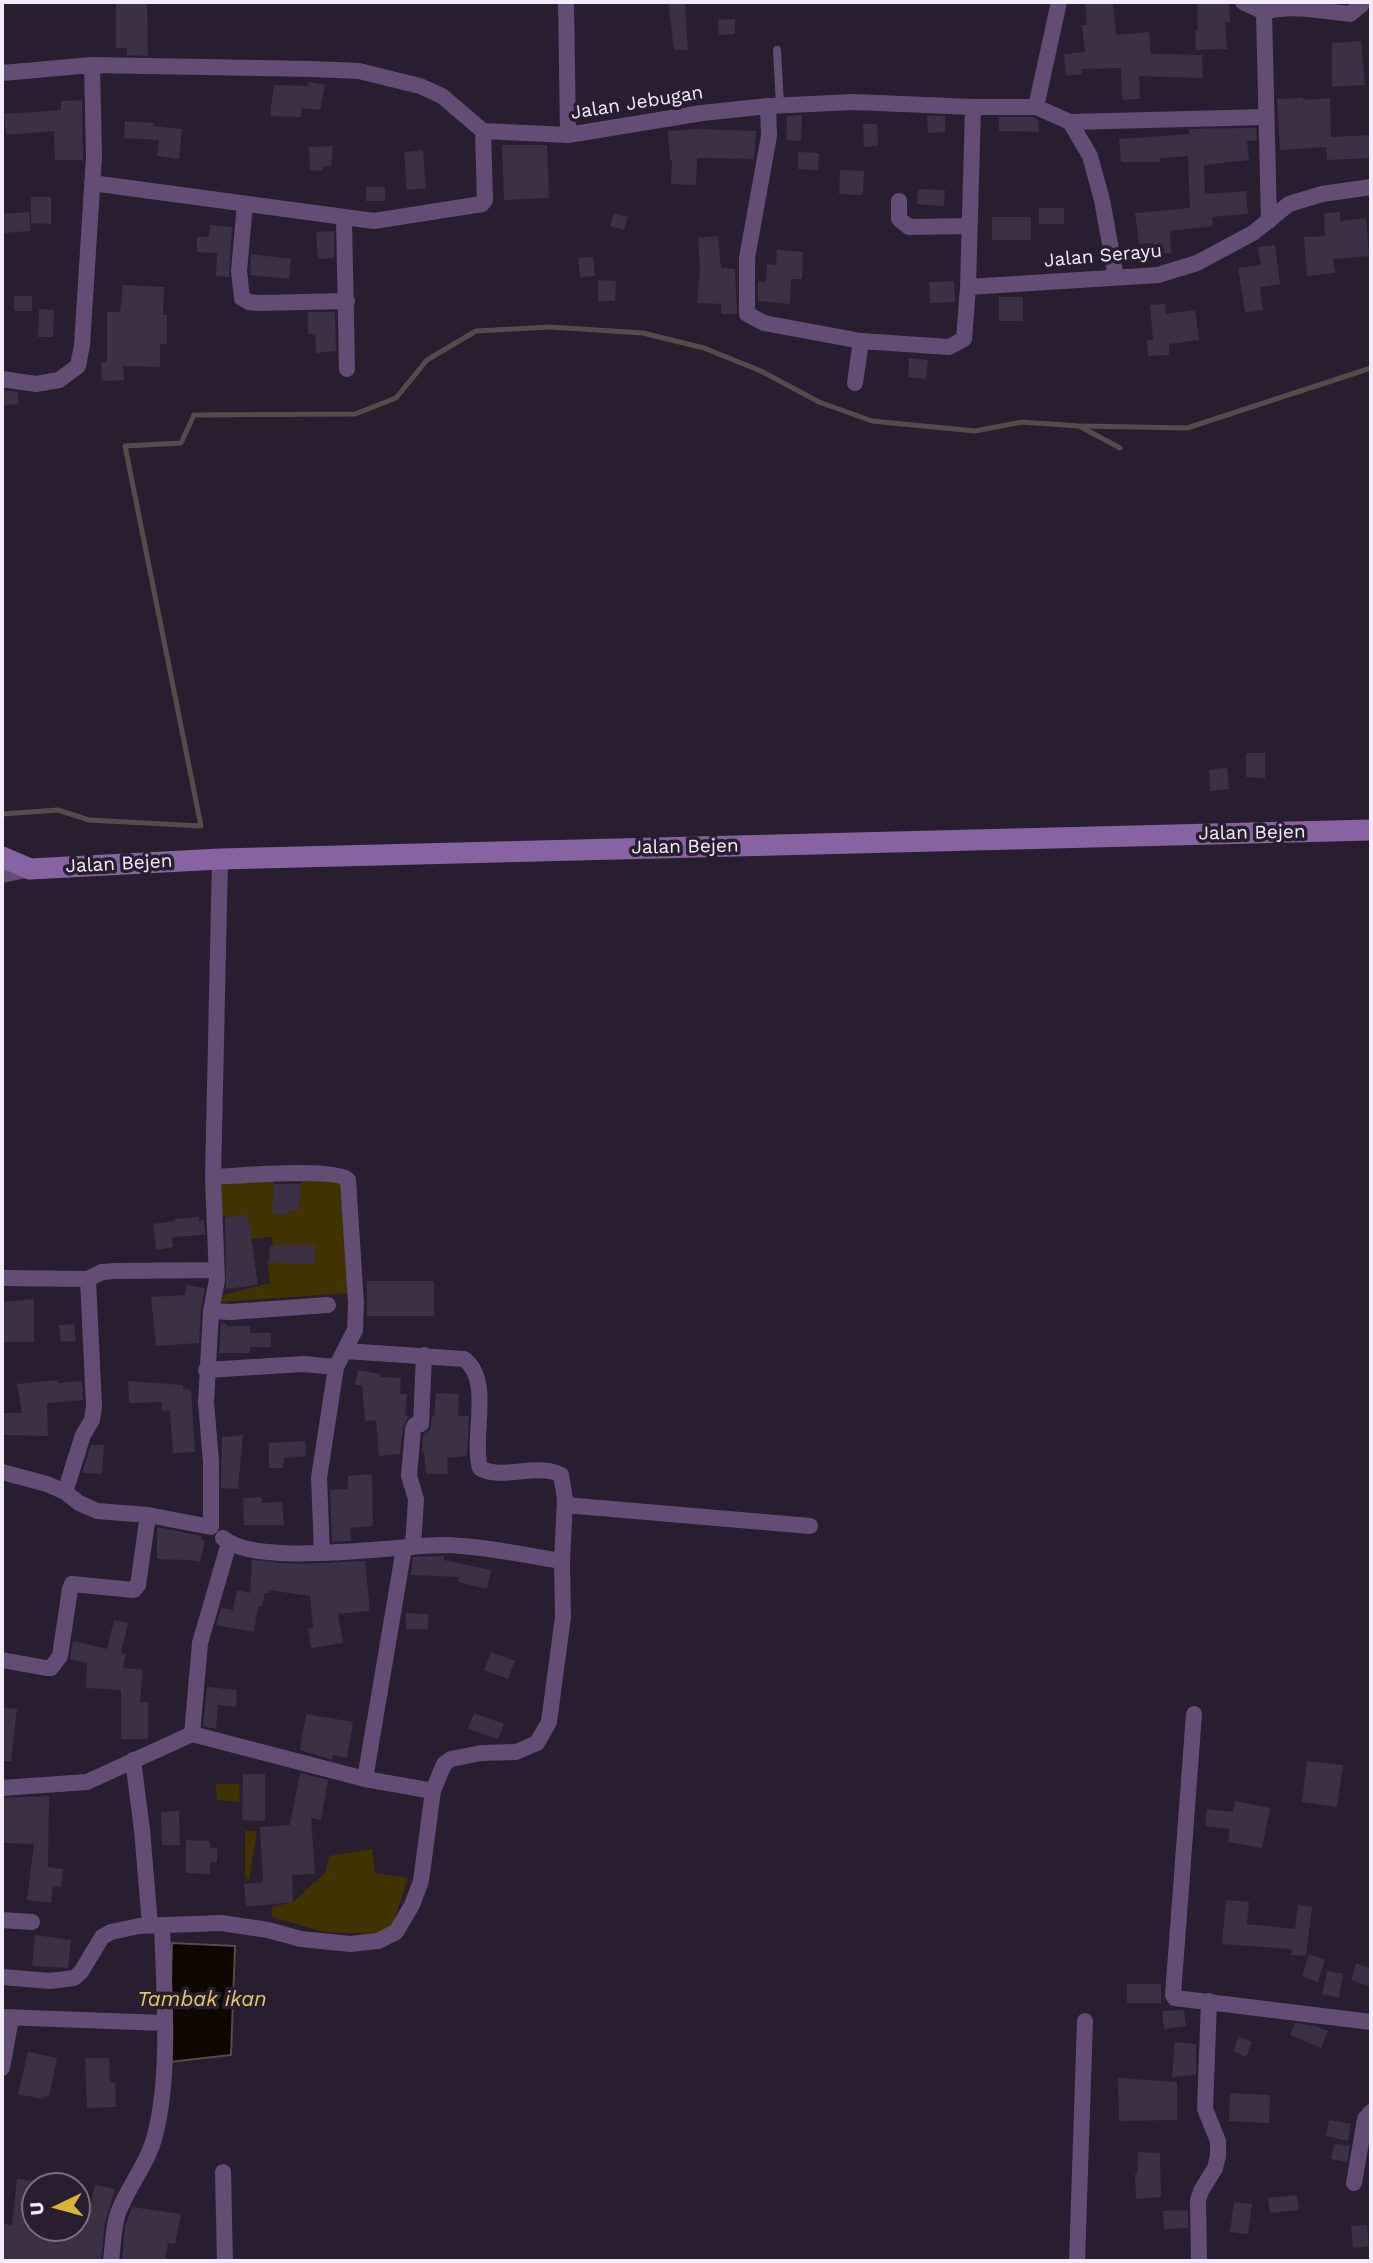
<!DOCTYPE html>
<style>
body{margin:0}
#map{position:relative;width:1373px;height:2263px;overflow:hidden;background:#281e2f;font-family:"Work Sans",sans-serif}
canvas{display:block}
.frame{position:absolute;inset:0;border:4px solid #f2ecf8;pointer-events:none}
.north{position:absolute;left:21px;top:2172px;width:70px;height:70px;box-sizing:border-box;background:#281e2f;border:2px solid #79707f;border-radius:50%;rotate:265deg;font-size:19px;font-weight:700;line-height:28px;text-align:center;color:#f2ecf8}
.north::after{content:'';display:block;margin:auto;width:24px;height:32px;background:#d8b434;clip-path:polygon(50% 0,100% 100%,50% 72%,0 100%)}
</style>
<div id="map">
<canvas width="1373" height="2263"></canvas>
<div class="frame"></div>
<div class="north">U</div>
</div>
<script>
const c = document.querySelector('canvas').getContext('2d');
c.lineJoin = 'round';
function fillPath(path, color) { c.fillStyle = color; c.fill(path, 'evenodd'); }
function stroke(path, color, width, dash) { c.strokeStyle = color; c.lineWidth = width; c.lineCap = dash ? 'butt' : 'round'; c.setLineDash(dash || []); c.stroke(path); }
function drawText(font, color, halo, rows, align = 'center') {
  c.font = font + ' "Work Sans",sans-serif'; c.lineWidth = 7; c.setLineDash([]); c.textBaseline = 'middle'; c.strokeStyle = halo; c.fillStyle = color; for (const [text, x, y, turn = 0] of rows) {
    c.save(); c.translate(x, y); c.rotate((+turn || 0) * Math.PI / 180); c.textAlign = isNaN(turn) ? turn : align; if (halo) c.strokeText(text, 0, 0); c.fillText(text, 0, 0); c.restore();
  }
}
fillPath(new Path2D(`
 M343,1179L351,1293L216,1302V1297L270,1283L267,1260L275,1258L272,1237L251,1239L247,1214L215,1218L219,1181L274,1180L273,1214L289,1215L290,1210H299L301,1181Z
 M216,1784H239L240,1802L217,1800Z
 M245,1831H257L249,1881L245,1876Z
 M372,1849L375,1873L408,1878L392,1926L374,1934L325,1932L271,1917L273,1907L293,1902L326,1872L329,1856Z`), '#413300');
const water = new Path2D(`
 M172,1943L235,1946L231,2055L169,2062Z`);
fillPath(water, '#0d0700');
stroke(water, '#524c4a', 2);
stroke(new Path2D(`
 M1082,426L1187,428L1371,368
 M2,814L58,810L89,820L201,826L125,446L181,443L194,415L355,414L396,398L427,360L476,331L550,327L643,333L704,348L761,371L819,402L872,421L975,431L1022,422L1079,426L1120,448`), '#524c4a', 5);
fillPath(new Path2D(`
 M116,2H147L148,56L127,55V48H116Z
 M668,2H685L688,50H674Z
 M1085,2H1113L1116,35L1149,32L1151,54L1202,55L1203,78L1139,76L1140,99L1122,100L1121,68L1081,69L1082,74L1066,76L1064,54L1085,52L1082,25H1087Z
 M1229,2L1230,22H1225L1227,49L1196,50L1195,30H1198L1197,3Z
 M735,19V34L719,35L718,20Z
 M1361,41L1365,85L1332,87V43Z
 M309,82L325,85L320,110L302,108L301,117L270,116L274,85L308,86Z
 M1303,98V100L1330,98L1331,137L1371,135V158L1327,160L1326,147L1280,150L1277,99Z
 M82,100L83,160H55L54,131L6,135L4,114L61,110V101Z
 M802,115L801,141L786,140L787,116Z
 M927,116H945V132L928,133Z
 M999,117H1034L1038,120L1039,132L999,131Z
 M125,121L153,123V126L182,129L179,159L157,156L159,140L124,138Z
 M863,124H877L878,146L864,147Z
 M1256,128L1257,140L1247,141L1249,160L1204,165L1205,194L1246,191L1248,214L1212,217L1213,226L1170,231L1171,253L1153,254V243L1139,244L1135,213L1190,208L1188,156L1160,158V162H1121L1119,139L1189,134V129Z
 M699,129L756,131L754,159L697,158L696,185L671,184L672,160H670L668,131Z
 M502,145H547L549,198L504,200Z
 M333,146L331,166H324L322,171L310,170L309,147Z
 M423,150L426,188L407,190L404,152Z
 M798,152L819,153L818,170L798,169Z
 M840,170L864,171L863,195L839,194Z
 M366,187H385V201H366Z
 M918,189L945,190L944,206L917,204Z
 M31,197H51V224L31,223Z
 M1039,208H1064V224H1039Z
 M29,212L31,231L3,233L2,214Z
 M1340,212V221L1366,218L1369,256L1333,259L1335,273L1307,276L1304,237L1325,236L1324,213Z
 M614,213L628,217L624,230L610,226Z
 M992,217H1031V240H992Z
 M210,225L232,227L229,277L216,276L217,253L197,252V237H209Z
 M334,231V258L318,259L316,232Z
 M718,236L721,268L735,269L737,314H721V304L697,303L700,268L698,238Z
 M1275,245L1280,284L1260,287L1263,310L1245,312L1238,268L1261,265L1258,247Z
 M777,250L803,252L802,279H791L790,304L758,301V281L766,282L767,264L776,265Z
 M251,254L291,259L289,279L250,275Z
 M593,257L595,276L580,277L578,258Z
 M598,280L616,281L615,301H598Z
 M954,281L955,302L930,303L929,282Z
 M123,285L164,287L163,315H167V344H160V367L123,366L124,380L102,381L101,363L107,362V312H120Z
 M14,296H32V311H14Z
 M999,297H1023V321H999Z
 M1165,304L1166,314L1195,310L1199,340L1169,344V355L1148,356L1147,340H1153L1150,305Z
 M39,309L54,310L53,337H38Z
 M308,312H335L336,351L316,353L315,334H308Z
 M909,358L928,360L926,379L908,377Z
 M2,390L18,392V404L2,405Z
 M1246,753H1265V778L1246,777Z
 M1227,768L1229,789L1210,791L1209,770Z
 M274,1184H301L299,1210H290L289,1215L272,1214Z
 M248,1214L258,1285L226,1289L225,1217Z
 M199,1217V1221L204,1220L205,1235L172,1237L173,1247L156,1250L153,1224L175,1221V1219Z
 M270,1245H315V1264L269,1263Z
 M367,1281H434V1316H367Z
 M186,1285L205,1288L201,1310L199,1343L156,1346L151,1297L185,1295Z
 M34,1299V1342H2V1302Z
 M221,1323L226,1324V1326H250V1333H271V1347H250V1353H219Z
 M74,1324L76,1341L61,1342L59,1325Z
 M358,1370L381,1374L380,1377L401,1378L400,1394H407L405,1416H409L403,1428L400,1454L379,1456L376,1420L365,1421L362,1385H355Z
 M57,1380L58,1383L82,1381L83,1400L47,1403L48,1436L2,1435V1413H22L17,1384Z
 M128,1381L183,1385V1389L191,1390L195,1452L173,1453L170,1411L161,1410L162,1402L129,1403Z
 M436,1393L459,1394L458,1416H469L467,1456L447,1458L448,1474H426L424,1452L422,1453L423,1434L430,1430L432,1416H434Z
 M243,1435L238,1489L221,1488L222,1437Z
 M305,1441L306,1456L284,1458L283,1468H269V1443Z
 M91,1445H104L102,1474L82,1473Z
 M372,1474L373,1526L350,1528L351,1541L332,1542L330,1490L348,1489V1476Z
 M261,1497L262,1503L282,1502L284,1525H244L243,1498Z
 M157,1527L201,1536L202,1540H205L200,1562L189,1560L157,1559Z
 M444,1556V1560L491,1570L487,1589L458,1582L459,1577L411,1575L413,1557Z
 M252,1560L295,1564L365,1561L370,1611L338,1614L343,1643L311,1648L308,1629L313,1628L310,1596L269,1590V1593H265L262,1606H258L254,1632L216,1625L221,1608L233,1610L237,1590L250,1593Z
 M406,1613L428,1614V1629H406Z
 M114,1620L128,1623L121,1653L126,1654L123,1668L143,1670L140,1702H148V1739H121V1690L86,1688L87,1663L70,1659L73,1641L107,1649Z
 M491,1652L515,1661L508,1679L484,1670Z
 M207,1687L237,1690L236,1707L218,1705L216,1729L203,1726Z
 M2,1707L17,1709L11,1761H2Z
 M474,1713L504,1724L498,1739L468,1729Z
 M306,1714L353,1722L347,1758L333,1755L332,1760L300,1750Z
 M1307,1761L1343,1765L1337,1807L1302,1802Z
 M300,1773L328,1780L321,1820L311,1818L315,1874L292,1875L293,1902L246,1907L244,1884L263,1882L260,1827L290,1825Z
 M243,1774H265V1821L242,1820Z
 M49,1796L48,1867L63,1869L61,1887L53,1886L51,1903L27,1900L34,1844L2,1843L3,1798Z
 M1235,1801L1270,1808L1262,1848L1228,1842L1230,1829L1205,1826L1207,1809L1233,1812Z
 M179,1811L180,1845H162L161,1812Z
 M186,1840L210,1841V1848H217V1862H210V1874L186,1873Z
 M1226,1900L1249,1902L1247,1924L1295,1929L1298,1905L1312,1907L1306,1956L1291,1955L1292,1949L1222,1944Z
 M35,1935L71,1940L68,1968L32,1966Z
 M1309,1954L1325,1960L1318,1982L1302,1976Z
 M1356,1963L1371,1969V1987L1351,1980Z
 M1327,1971L1343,1974L1339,1998L1322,1994Z
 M1127,1984H1161V2003H1127Z
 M1184,2010L1186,2026L1164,2029L1162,2011Z
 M1295,2023L1316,2026L1328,2031L1321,2048L1290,2035Z
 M1239,2036L1252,2042L1246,2057L1233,2051Z
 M1175,2042L1196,2044V2075L1172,2077Z
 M28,2052L57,2058L49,2097L44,2096L43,2099L18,2094Z
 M85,2058H109L110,2083H115L116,2107L87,2108Z
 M1118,2078L1177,2082V2120L1119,2121Z
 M1230,2093L1270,2095L1269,2123L1229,2121Z
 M1329,2120L1351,2124L1348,2141L1326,2136Z
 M1334,2144L1350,2146L1347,2162L1331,2159Z
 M1138,2152L1160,2153L1161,2197L1136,2199L1135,2174H1137Z
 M17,2179L35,2181V2228H86L95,2185L115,2189L105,2223L101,2261H2V2224L12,2225Z
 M1297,2195L1299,2210L1270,2213L1268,2198Z
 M1234,2202L1252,2204L1248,2234L1230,2232Z
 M132,2207L181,2214L175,2244L168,2243L165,2261H122L125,2227Z
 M1188,2210V2228L1164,2229L1163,2211Z
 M1367,2225L1369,2246L1353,2248L1351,2226Z`), '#3c3144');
stroke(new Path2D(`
 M777,50L780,105`), '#634d74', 8);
stroke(new Path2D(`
 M566,2L568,135
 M1059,2L1036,107L1070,122L1266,117
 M1243,2L1264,12L1269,221
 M1264,12C1292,4 1322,11 1350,14L1361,5L1362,2
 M2,73L92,65L313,69L359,71L420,86L442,96L483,131L568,135L702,113L768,106L854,102L973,107L968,287L1158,275L1197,263L1253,233L1289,204L1322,194L1371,187
 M768,106L769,136L747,258V314L764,323L861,341
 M973,107H1036
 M1070,122L1090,156L1102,200L1116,277
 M92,183L374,221L482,204L485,200L483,131
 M899,201V219L909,227L969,226
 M245,204L239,271L242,298L249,302L259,303L347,301
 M344,219L347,369
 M2,379L36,384L59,380L78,366L82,345L94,157L92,65
 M855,383L861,341L949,347L964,339L968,287
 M2,875L30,869
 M213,1177C235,1176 336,1167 348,1180L356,1303L355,1330L336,1367
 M2,1278L88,1279L102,1272L115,1271L216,1270
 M211,1311L230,1312L328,1305
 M206,1370L303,1364L336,1367L319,1478L322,1553
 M2,1472L47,1484L65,1492L79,1503L97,1511L148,1515L211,1527V1462L206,1402L211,1311L217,1280L213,1177L220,859
 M65,1492L83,1435L92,1420L94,1406L88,1279
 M565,1505L810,1526
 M223,1538C256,1568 398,1545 445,1545C484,1546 523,1555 562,1561
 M413,1547L416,1499L409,1476L413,1429L415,1425L421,1424L424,1355
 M2,1660L46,1668H51L60,1656L70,1589L72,1584L134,1590L138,1585L148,1515
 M1194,1714L1173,1995L1175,1998L1371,2022
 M192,1734L365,1779L433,1791
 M133,1760L142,1830L150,1925
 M365,1779L404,1548
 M2,1788L87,1782L192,1734L200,1643L229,1543
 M2,1920L32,1922
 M2,1977L50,1981L74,1978L81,1972L102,1937L111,1932L139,1926L221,1923L268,1930L301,1939L350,1944L378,1941L396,1932L412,1905L421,1881L433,1791L444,1764L451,1759L481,1753L516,1752L537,1743L549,1722L563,1617L562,1561L565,1499L561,1475C537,1462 502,1481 480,1468C471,1437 493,1380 464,1359L345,1351
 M2,2017L164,2023
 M2,2068L11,2018
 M223,2172L225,2261
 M1354,2183L1365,2119L1371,2112
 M111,2261C113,2246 113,2228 118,2213C128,2186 148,2164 155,2135C171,2075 164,1988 162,1925
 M1077,2261L1085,2021
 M1199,2261L1198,2200L1201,2191L1215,2168L1218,2156V2141L1205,2109L1209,2001`), '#634d74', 16);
stroke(new Path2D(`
 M2,857L30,869L220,859L1371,830`), '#8863a2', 21);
drawText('19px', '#f2ecf8', '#281e2f', [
 ["Jalan Jebugan",637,103,-9],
 ["Jalan Serayu",1103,256,-5],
 ["Jalan Bejen",1252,833,-1],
 ["Jalan Bejen",685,847,-1],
 ["Jalan Bejen",119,864,-3]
]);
drawText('italic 21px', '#e4c766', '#281e2f', [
 ["Tambak ikan",202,2000]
]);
</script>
